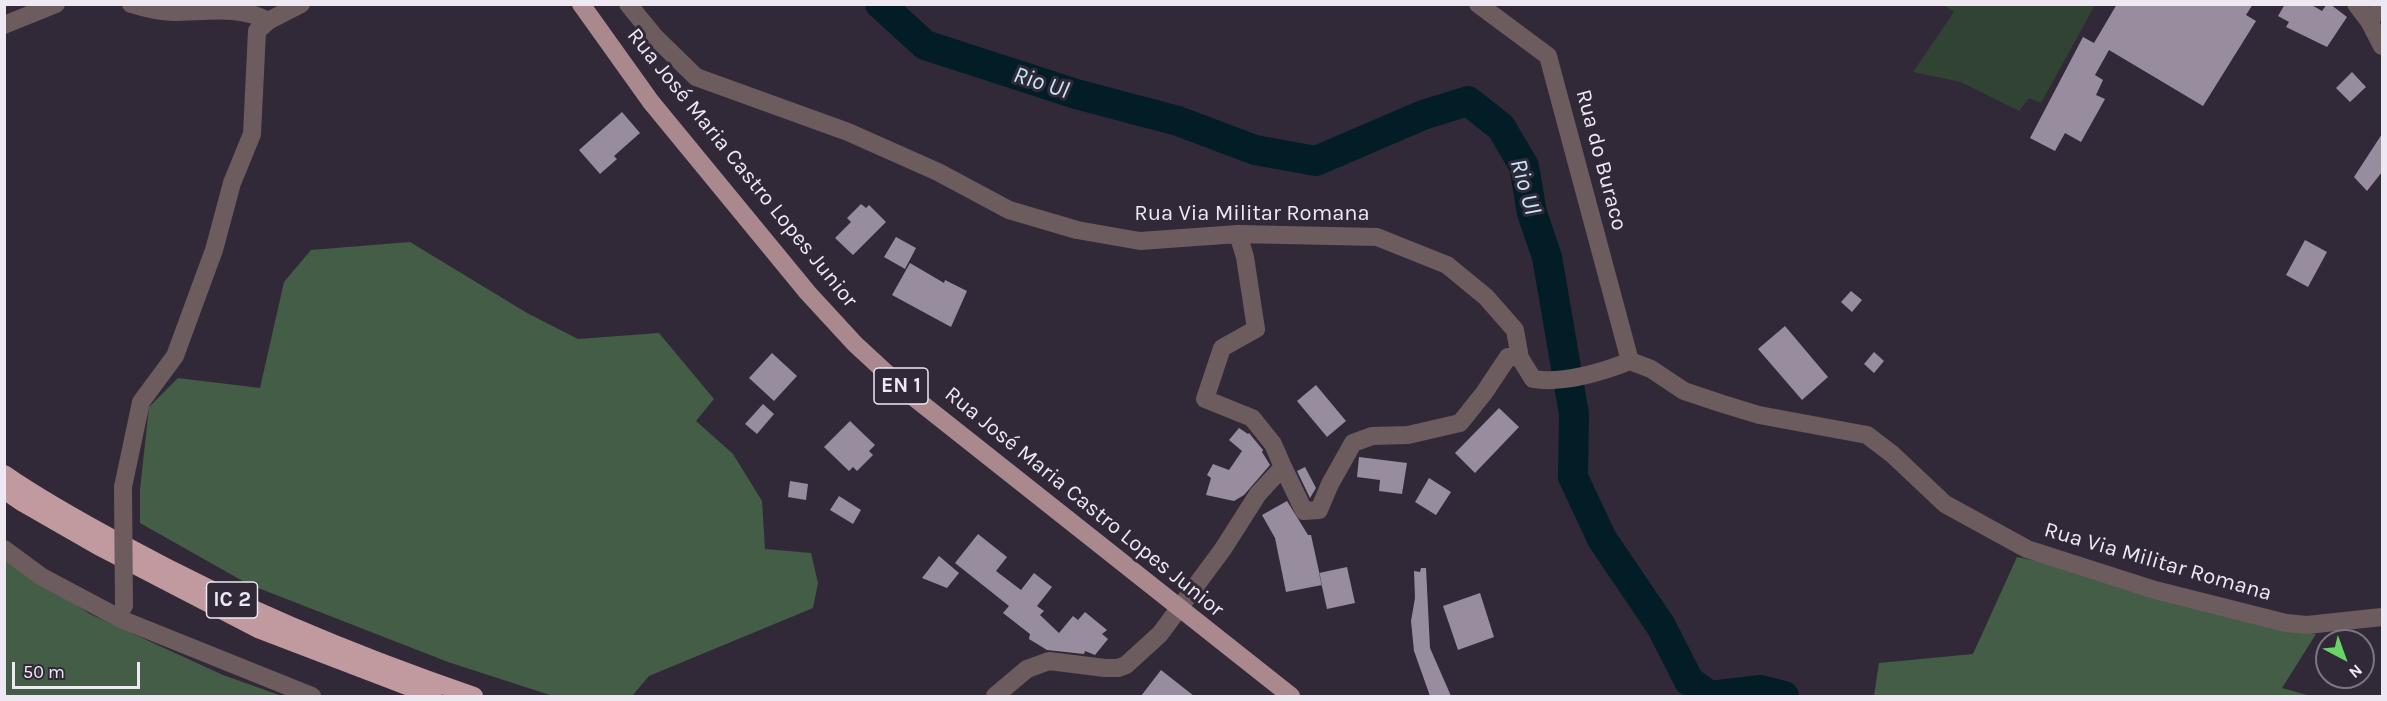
<!DOCTYPE html>
<meta charset="utf-8">
<style>
body{margin:0}
#map{position:relative;width:2387px;height:701px;overflow:hidden;background:#322938;font-family:Karla,sans-serif}
canvas{display:block}
.frame{position:absolute;inset:0;border:6px solid #eee8f2;pointer-events:none}
.north{position:absolute;left:2315px;top:629px;width:60px;height:60px;box-sizing:border-box;background:#322938;border:2px solid #7d7582;border-radius:50%;rotate:139deg;font-size:16px;font-weight:700;line-height:24px;text-align:center;color:#eee8f2}
.north::after{content:'';display:block;margin:auto;width:21px;height:27px;background:#68d465;clip-path:polygon(50% 0,100% 100%,50% 72%,0 100%)}
.scale{position:absolute;left:12px;top:662px;width:128px;height:27px;box-sizing:border-box;border:3px solid #eee8f2;border-top:0;padding-left:8px;font-size:18px;line-height:21px;white-space:nowrap;color:#eee8f2;-webkit-text-stroke:4px #322938;paint-order:stroke}
</style>
<div id="map">
<canvas width="2387" height="701"></canvas>
<div class="frame"></div>
<div class="north">N</div>
<div class="scale">50 m</div>
</div>
<script>
const c = document.querySelector('canvas').getContext('2d');
c.lineJoin = 'round';
function fillPath(path, color) { c.fillStyle = color; c.fill(path, 'evenodd'); }
function stroke(path, color, width, dash) { c.strokeStyle = color; c.lineWidth = width; c.lineCap = dash ? 'butt' : 'round'; c.setLineDash(dash || []); c.stroke(path); }
function drawText(font, color, halo, rows, align = 'center') {
  c.font = font + ' Karla,sans-serif'; c.lineWidth = 6; c.setLineDash([]); c.textBaseline = 'middle'; c.strokeStyle = halo; c.fillStyle = color; for (const [text, x, y, turn = 0] of rows) {
    c.save(); c.translate(x, y); c.rotate((+turn || 0) * Math.PI / 180); c.textAlign = isNaN(turn) ? turn : align; if (halo) c.strokeText(text, 0, 0); c.fillText(text, 0, 0); c.restore();
  }
}
fillPath(new Path2D(`
 M1944,5H2095L2041,103L2029,98L2019,111L1961,82L1913,72L1954,12Z`), '#314433');
fillPath(new Path2D(`
 M410,242L527,313L578,339L659,333L714,399L696,421L733,454L762,501L765,549L811,553L818,583L813,608L649,676L632,696H553L448,662L248,584L140,523V490L149,407L178,378L260,388L284,282L311,250Z
 M2017,557L2050,564L2287,629L2316,634L2282,688L2311,696H1874L1879,663L1973,654Z
 M4,558L90,614L223,675L282,696H5Z`), '#445d47');
stroke(new Path2D(`
 M880,4L925,45L1076,94L1178,121L1255,150L1316,161L1423,115L1468,101L1501,127L1524,166L1532,213L1547,257L1574,414L1573,477L1602,539L1661,626L1689,681L1710,696L1761,690L1784,696`), '#021d26', 30);
fillPath(new Path2D(`
 M2117,4H2253L2246,15L2256,21L2203,106L2109,50L2095,75L2103,80L2096,95L2105,99L2081,142L2065,133L2055,151L2030,138L2083,37L2094,43Z
 M2285,4H2310L2322,11L2327,4H2330L2347,17L2327,47L2286,27L2289,22L2278,16Z
 M2352,72L2366,87L2350,102L2336,88Z
 M622,112L640,133L614,156L617,159L600,174L579,150Z
 M2382,134V172L2367,191L2354,177Z
 M861,204L866,208L869,205L886,222L853,255L835,238L851,222L847,218Z
 M896,237L916,248L905,269L884,257Z
 M2305,240L2327,252L2308,287L2286,275Z
 M910,263L944,283L945,280L967,291L951,327L892,295Z
 M1851,291L1862,300L1852,312L1841,302Z
 M1785,326L1828,377L1802,400L1758,349Z
 M1874,352L1884,361L1874,373L1864,364Z
 M772,353L797,376L774,401L749,378Z
 M1316,385L1346,421L1327,437L1297,401Z
 M763,404L774,414L757,434L745,424Z
 M1499,408L1519,427L1475,473L1455,453Z
 M850,421L875,445L869,451L873,455L857,471L853,467L849,471L824,447Z
 M1239,428L1248,434L1249,433L1263,450L1262,452L1270,465L1244,495L1234,501L1206,495L1211,478L1207,475L1213,464L1229,470L1242,451L1229,440Z
 M1359,457L1407,463L1402,494L1379,491L1380,480L1357,477Z
 M1305,467L1316,488L1310,498L1297,471Z
 M1429,478L1451,492L1436,515L1415,502Z
 M790,481L808,484L806,500L788,497Z
 M839,496L861,510L853,524L830,510Z
 M1287,501L1308,535H1311L1322,585L1286,592L1275,538L1262,515Z
 M978,534L1007,557L996,571L1021,590L1034,573L1052,587L1037,606L1044,611L1040,615L1059,633L1073,616L1078,620L1085,612L1107,630L1102,634L1108,639L1095,655L1085,651L1084,654L1047,650L1029,639L1030,634L1003,613L1009,606L955,563Z
 M939,556L959,573L947,588L922,578Z
 M1347,567L1355,603L1327,609L1319,573Z
 M1421,568H1426L1430,648L1451,696H1430L1414,651L1411,621L1415,598L1414,571L1420,572Z
 M1480,593L1494,637L1458,650L1443,606Z
 M1161,670L1194,696H1141Z`), '#978d9f');
stroke(new Path2D(`
 M131,4C144,8 160,12 173,12C205,12 239,5 268,21
 M628,4L655,37L696,77L848,132L938,172L1009,210L1077,230L1140,241L1238,234L1377,237L1447,265L1486,297L1515,330L1520,358L1533,379C1562,384 1603,372 1630,361L1651,369L1684,391L1723,404L1759,415L1867,435L1892,454L1945,504L2027,549L2155,590L2286,623L2307,625L2382,617
 M1478,4L1548,56L1630,361
 M2356,4L2369,21L2382,46
 M2369,21L2382,6
 M4,25L56,4
 M1238,234L1245,257L1256,329L1222,348L1205,399L1252,418L1273,444L1283,467
 M123,487L141,402L175,356L214,250L232,183L252,134L257,31L268,21L301,4
 M4,549L42,577L123,620L312,696
 M995,696L1027,669L1049,661L1105,668H1118L1126,665L1160,634L1223,549L1258,494L1283,467L1304,511L1319,510L1330,484L1353,443L1372,436L1408,435L1460,423L1484,393L1508,357L1520,358`), '#6c5c5e', 18);
stroke(new Path2D(`
 M581,4L651,102L808,293L855,344L907,392L1291,696`), '#a9898d', 18);
stroke(new Path2D(`
 M4,474C43,501 85,524 126,546C238,607 354,655 474,696
 M4,490L23,503L98,546L258,629L433,696`), '#c19aa0', 18);
stroke(new Path2D(`
 M123,487L124,606`), '#6c5c5e', 18);
for (const [x, y, w] of [
 [901,386,54],
 [232,600,51]
]) { const box = new Path2D(); box.roundRect(x - w / 2, y - 18, w, 36, 4.5); c.fillStyle = '#322938'; c.fill(box); stroke(box, '#eee8f2', 1.5); }
drawText('bold 21px', '#eee8f2', null, [
 ["EN 1",901,386],
 ["IC 2",232,600]
]);
drawText('22px', '#eee8f2', '#322938', [
 ["Rua do Buraco",1601,160,75],
 ["Rua José Maria Castro Lopes Junior",742,168,51],
 ["Rua Via Militar Romana",1252,214],
 ["Rua José Maria Castro Lopes Junior",1084,502,39],
 ["Rua Via Militar Romana",2158,562,16]
]);
drawText('italic 24px', '#c2e9f9', '#322938', [
 ["Rio Ul",1041,83,18],
 ["Rio Ul",1525,187,74]
]);
</script>
